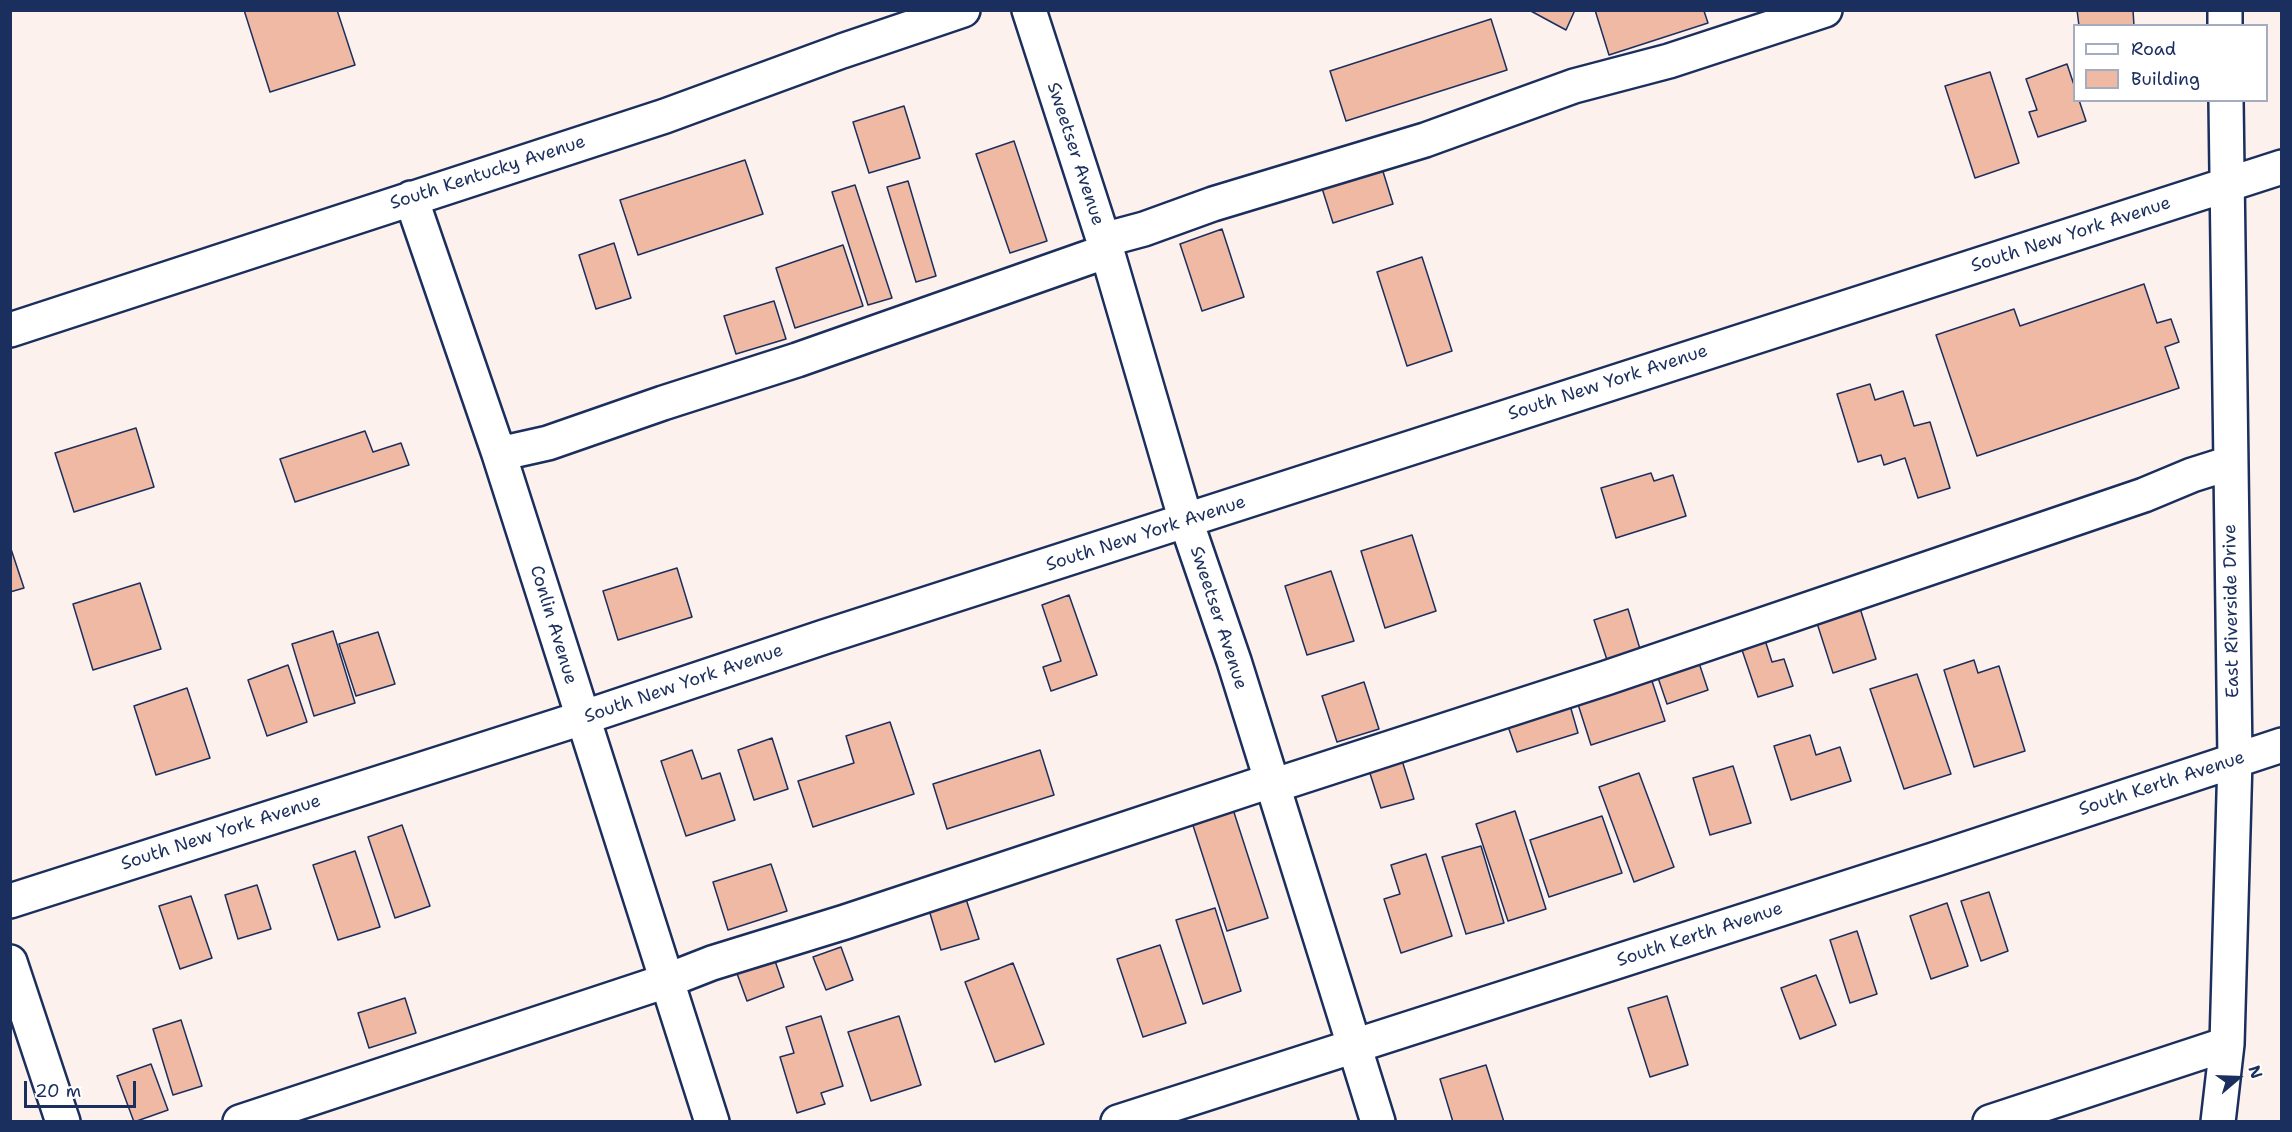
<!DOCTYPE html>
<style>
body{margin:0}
#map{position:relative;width:2292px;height:1132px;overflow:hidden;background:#fcf1ed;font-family:"Shantell Sans",sans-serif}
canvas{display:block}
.frame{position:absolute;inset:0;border:12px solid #1b2f5e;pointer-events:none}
.legend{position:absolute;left:2073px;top:24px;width:195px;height:78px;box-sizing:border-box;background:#fff;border:2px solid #a4acbf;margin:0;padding:8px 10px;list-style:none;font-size:18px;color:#1b2f5e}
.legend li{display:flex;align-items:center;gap:12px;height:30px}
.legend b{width:30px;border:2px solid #a4acbf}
.north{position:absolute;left:2208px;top:1048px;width:60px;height:60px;-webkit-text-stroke:4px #fff;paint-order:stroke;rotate:71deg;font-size:16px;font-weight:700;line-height:24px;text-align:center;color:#1b2f5e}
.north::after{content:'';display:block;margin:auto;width:21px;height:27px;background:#1b2f5e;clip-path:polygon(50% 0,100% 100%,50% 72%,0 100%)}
.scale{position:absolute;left:24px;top:1081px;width:112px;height:27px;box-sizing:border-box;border:3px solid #1b2f5e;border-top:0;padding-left:8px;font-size:18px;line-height:21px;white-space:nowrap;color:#1b2f5e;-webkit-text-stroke:4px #fff;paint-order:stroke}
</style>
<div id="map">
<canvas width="2292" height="1132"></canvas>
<div class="frame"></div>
<ul class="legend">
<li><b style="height:8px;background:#fff"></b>Road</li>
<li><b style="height:16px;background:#f0b9a4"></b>Building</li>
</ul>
<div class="north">N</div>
<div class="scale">20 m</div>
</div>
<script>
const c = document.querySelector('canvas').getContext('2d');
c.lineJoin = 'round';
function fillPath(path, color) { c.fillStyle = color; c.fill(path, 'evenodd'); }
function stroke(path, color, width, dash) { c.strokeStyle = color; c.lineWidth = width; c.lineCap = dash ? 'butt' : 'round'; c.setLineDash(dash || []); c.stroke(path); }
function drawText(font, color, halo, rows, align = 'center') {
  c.font = font + ' "Shantell Sans",sans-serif'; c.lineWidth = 4.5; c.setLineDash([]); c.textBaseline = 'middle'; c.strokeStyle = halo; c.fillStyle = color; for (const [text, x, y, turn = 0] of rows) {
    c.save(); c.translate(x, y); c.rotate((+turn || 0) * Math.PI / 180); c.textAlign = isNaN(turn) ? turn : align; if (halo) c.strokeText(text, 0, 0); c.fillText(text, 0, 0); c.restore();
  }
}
const building = new Path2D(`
 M244,10H337L355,65L270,92Z
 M1529,10H1575L1566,30Z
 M1595,10H1706L1704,11L1708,23L1609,55Z
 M2077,10H2133L2134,26H2079Z
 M1491,19L1507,70L1346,121L1330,71Z
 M2067,64L2074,85V100H2079L2086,121L2038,137L2029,112L2037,110L2026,79Z
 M1990,72L2019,163L1975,178L1945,86Z
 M904,106L920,158L869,173L853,122Z
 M1014,141L1047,241L1010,253L976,154Z
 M745,160L763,214L638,255L620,200Z
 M1381,165L1393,204L1333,223L1321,185Z
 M908,181L936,276L916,282L887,187Z
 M855,185L892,298L868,305L832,192Z
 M1222,229L1244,297L1202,311L1180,244Z
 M614,243L631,298L596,309L579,255Z
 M843,245L863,306L795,328L776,268Z
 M1422,257L1452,351L1407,366L1377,272Z
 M2144,284L2157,323L2171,319L2179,342L2165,347L2179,388L1977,456L1936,335L2014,309L2020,326Z
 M774,301L786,339L736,354L724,316Z
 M1870,384L1875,400L1903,391L1914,426L1930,422L1950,488L1918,498L1905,458L1884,465L1881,455L1858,462L1837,394Z
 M136,428L154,487L74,512L55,453Z
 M365,431L373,452L401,443L409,465L295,502L280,459Z
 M1651,473L1654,481L1673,475L1686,516L1616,538L1601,488Z
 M1412,535L1436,611L1385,628L1361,551Z
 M10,546L24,588L10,592Z
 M677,568L692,617L618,640L603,591Z
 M1331,571L1354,641L1307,655L1285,586Z
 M140,583L161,649L93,670L73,604Z
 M1069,595L1097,675L1051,691L1043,667L1061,661L1042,605Z
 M1859,605L1876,659L1833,673L1816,620Z
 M1628,609L1640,649L1607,660L1594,620Z
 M333,631L355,703L314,716L292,644Z
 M378,632L395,684L356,696L339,644Z
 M1765,640L1772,662L1784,659L1793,686L1758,697L1741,647Z
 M1695,651L1708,690L1667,704L1654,666Z
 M1974,660L1978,673L1999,666L2025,751L1974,767L1944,670Z
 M288,665L307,722L267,736L248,680Z
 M1917,674L1951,774L1904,789L1870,689Z
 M1650,675L1665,721L1591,745L1576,698Z
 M1364,682L1379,729L1337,742L1322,696Z
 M187,688L210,758L156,775L134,706Z
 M1567,695L1578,733L1517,752L1504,715Z
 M890,722L914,794L813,827L798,781L854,763L846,736Z
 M1810,735L1816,755L1840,747L1851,781L1791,800L1774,746Z
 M772,738L788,789L754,800L738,750Z
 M692,750L702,779L720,773L735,820L686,836L661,761Z
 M1040,750L1054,795L947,829L933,784Z
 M1400,754L1414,799L1381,808L1367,764Z
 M1733,766L1751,823L1710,835L1693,778Z
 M1639,773L1674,867L1634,882L1599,787Z
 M1230,800L1268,918L1227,931L1189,813Z
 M1515,811L1546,909L1508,921L1476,824Z
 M1602,816L1622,873L1549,897L1530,840Z
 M402,825L430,906L395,918L368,837Z
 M1481,846L1504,923L1466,934L1442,857Z
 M355,851L380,927L338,940L313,865Z
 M1426,854L1452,936L1401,953L1384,899L1400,894L1391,865Z
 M771,864L787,911L728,930L713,882Z
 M257,885L271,929L238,939L225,895Z
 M1989,892L2008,951L1981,961L1961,901Z
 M191,896L212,958L180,969L159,906Z
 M966,899L979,939L941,950L929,910Z
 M1947,903L1968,966L1931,979L1910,916Z
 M1215,908L1241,991L1203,1004L1176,920Z
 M1857,931L1877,994L1850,1003L1830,940Z
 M1160,945L1186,1023L1143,1037L1117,959Z
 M841,947L853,980L826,990L813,957Z
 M773,955L784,987L747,1001L735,968Z
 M1013,963L1044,1044L995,1062L965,982Z
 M1816,975L1836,1025L1800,1039L1781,988Z
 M1667,996L1688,1065L1650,1077L1628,1008Z
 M405,998L416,1033L369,1048L358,1013Z
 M821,1016L843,1086L821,1093L825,1104L797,1113L780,1057L794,1053L786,1027Z
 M899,1016L921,1085L871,1101L848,1032Z
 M181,1020L202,1086L173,1095L153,1029Z
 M151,1064L168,1110L134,1122L117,1076Z
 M1486,1065L1504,1122H1453L1440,1079Z`);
fillPath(building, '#f0b9a4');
stroke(building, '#1b2f5e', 1.5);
const minor = new Path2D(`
 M1029,10L1107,251L1186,521L1234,661L1378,1122
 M2225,10V26
 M411,198L499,454L712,1122
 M1103,240L1144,229L1213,204L1425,140L1574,86L1669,61L1825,10
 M10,330L665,116L842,51L963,10
 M499,454L548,443L663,403L797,360L1107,251
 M10,901L582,718L824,637L2282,167
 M10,962L63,1122
 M240,1122L666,981L712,963L845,922L1270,781L1285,782L1606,678L2144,495L2192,475L2230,463
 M1118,1122L1936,859L2282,745
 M1990,1122L2227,1044
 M2218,1122L2227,1044L2235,759L2226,100`);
stroke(minor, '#1b2f5e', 38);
stroke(minor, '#fff', 33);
drawText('18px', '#1b2f5e', '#fff', [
 ["Sweetser Avenue",1075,154,72],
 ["South Kentucky Avenue",488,173,-18],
 ["South New York Avenue",2071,235,-18],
 ["South New York Avenue",1608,383,-18],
 ["South New York Avenue",1146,534,-18],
 ["East Riverside Drive",2232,611,-91],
 ["Sweetser Avenue",1218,618,72],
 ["Conlin Avenue",553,625,73],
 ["South New York Avenue",684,684,-19],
 ["South Kerth Avenue",2162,784,-18],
 ["South New York Avenue",221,833,-18],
 ["South Kerth Avenue",1700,935,-18]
]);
</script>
